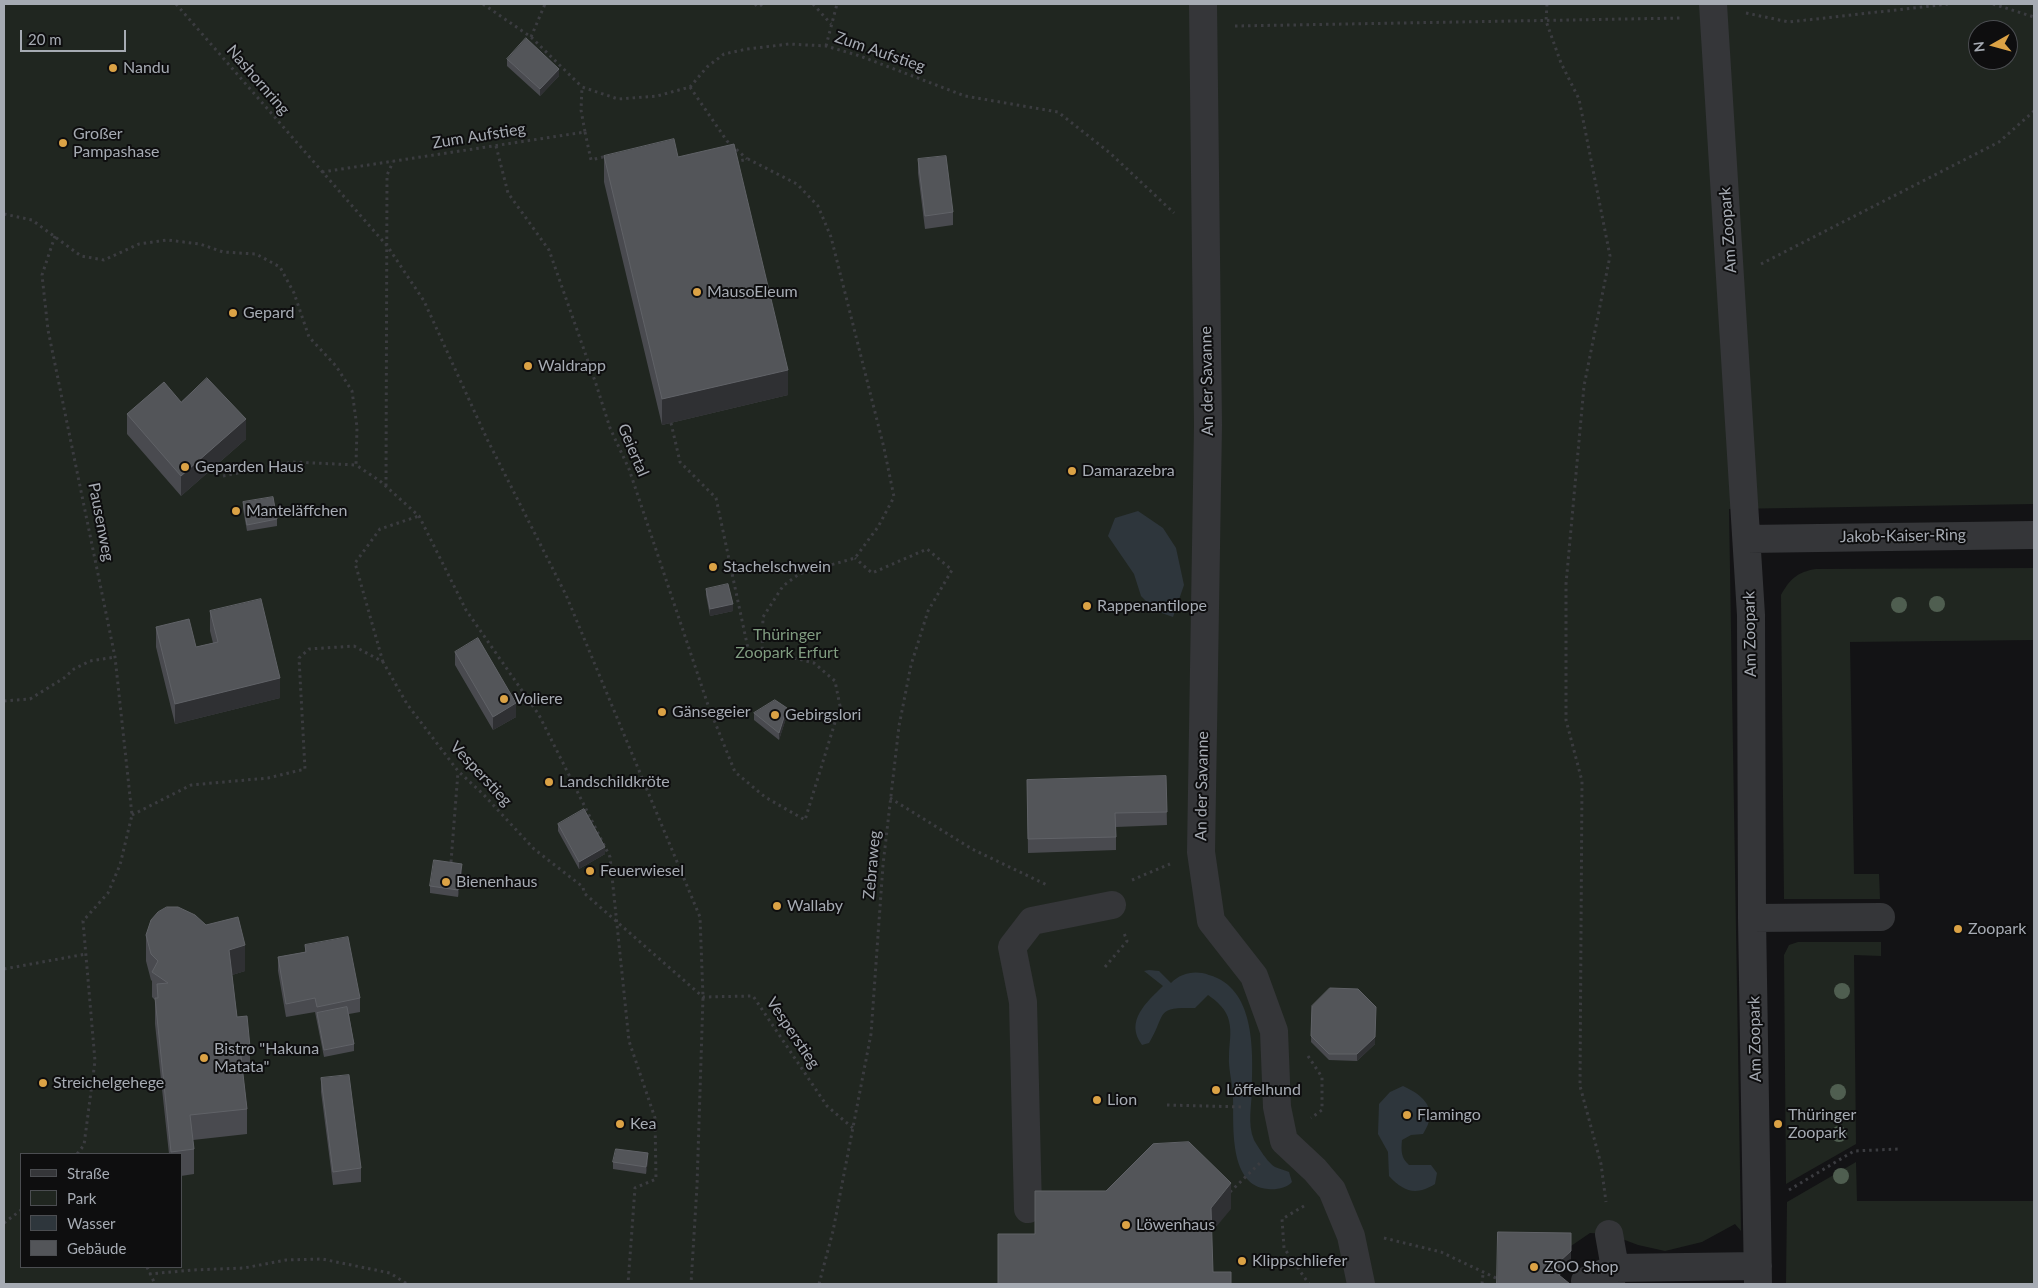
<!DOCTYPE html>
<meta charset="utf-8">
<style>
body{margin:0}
#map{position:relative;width:2038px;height:1288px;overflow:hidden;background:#131315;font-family:Lato,sans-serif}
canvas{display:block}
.frame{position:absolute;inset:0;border:5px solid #a6abb3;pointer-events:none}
.legend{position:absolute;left:20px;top:1153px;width:162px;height:115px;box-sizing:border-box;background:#0e0e0f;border:1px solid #4b4d51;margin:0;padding:6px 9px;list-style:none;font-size:15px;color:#a6abb3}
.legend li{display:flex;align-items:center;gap:10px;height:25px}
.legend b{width:25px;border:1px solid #4b4d51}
.north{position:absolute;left:1968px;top:20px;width:50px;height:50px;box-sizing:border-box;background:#0e0e0f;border:1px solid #4b4d51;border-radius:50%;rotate:263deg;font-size:14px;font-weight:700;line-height:20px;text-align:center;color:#a6abb3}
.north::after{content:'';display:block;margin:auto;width:18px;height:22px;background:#dba245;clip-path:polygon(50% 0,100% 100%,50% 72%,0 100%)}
.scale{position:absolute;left:20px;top:30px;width:106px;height:22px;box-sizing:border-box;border:2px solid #a6abb3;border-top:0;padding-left:6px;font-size:15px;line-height:18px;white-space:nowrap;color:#a6abb3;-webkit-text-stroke:4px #0e0e0f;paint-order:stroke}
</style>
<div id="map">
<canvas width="2038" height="1288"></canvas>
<div class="frame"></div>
<ul class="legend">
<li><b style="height:6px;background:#353639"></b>Straße</li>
<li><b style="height:14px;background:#202620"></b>Park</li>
<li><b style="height:14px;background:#2e363c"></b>Wasser</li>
<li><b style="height:14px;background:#535559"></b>Gebäude</li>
</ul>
<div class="north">N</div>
<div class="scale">20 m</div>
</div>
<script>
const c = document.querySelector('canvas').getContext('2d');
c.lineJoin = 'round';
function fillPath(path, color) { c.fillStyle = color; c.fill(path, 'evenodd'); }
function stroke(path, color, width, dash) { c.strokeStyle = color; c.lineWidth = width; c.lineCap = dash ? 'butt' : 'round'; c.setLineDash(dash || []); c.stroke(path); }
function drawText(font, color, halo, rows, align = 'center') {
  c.font = font + ' Lato,sans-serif'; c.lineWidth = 4; c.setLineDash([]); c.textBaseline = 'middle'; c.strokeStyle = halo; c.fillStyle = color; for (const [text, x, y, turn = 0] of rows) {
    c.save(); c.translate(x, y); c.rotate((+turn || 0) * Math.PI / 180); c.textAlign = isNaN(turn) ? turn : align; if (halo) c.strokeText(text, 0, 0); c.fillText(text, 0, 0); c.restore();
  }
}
fillPath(new Path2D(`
 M4,4H2034V504L1729,509L1741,1231L1735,1224L1702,1242L1665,1251L1638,1245L1609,1234L1590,1233L1571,1246L1498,1284H4ZM1978,30H2008V60H1978ZM21,1154H181V1267H21Z
 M2034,568V640L1850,642L1854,874H1879L1880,899H1784L1781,595C1790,579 1797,572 1816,569Z
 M1798,942H1881V956L1854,955L1856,1144L1786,1184L1784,955L1789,945Z
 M1856,1162L1857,1201H2034V1284H1786L1787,1202Z`), '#202620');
fillPath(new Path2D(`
 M1138,511L1163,528L1176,548L1184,585L1173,617L1156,611L1141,596L1134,574L1108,536L1115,518Z
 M1149,970L1159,971L1171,983C1181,973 1195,970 1209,975C1255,988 1253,1049 1252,1087C1252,1104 1247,1124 1254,1140C1258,1147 1268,1163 1275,1167C1279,1169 1285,1170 1289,1172L1292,1182C1287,1188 1276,1190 1268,1189C1228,1186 1234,1124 1233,1098C1233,1084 1228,1069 1229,1056C1229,1044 1232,1033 1229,1021C1227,1010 1217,1001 1208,995L1195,1008C1154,1007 1167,1013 1149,1043L1142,1045C1124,1021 1147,1002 1163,986L1144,971Z
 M1403,1086C1425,1096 1439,1110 1423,1134L1411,1135L1402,1140C1401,1151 1401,1158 1409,1165H1431L1437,1173L1435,1184C1416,1196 1404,1192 1389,1176L1388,1152L1378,1134L1379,1104L1390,1092Z`), '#2e363c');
stroke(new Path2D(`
 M176,4L388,247L424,301L487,439L566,595L700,917L703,997L697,1186L691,1284
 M483,4L531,37L582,87
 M755,4L758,7L763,4
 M813,4L831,24
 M1547,4L1546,21L1561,63L1579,99L1610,256L1584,386L1566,584V720L1582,781L1580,1086L1601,1164L1606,1202
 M1993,4L2034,17
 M1746,13L1789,22L1949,4
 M1235,26L1681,18
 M531,37L545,4
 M826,46L837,4
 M690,87L727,141L747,159
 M585,132L591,160L607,156
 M496,146L508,193L549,250L596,384L610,428L629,469L708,705L735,772L765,797L805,820L840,706L835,681L814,663L782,655L750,658L716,498L680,462L671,423
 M735,162L748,159L797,184L818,206L831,237L884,448L894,497L878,527L855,558L799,574L783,586L763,617L762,656
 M322,172L585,132L581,110L582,87L618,99L657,96L690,87L707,67L724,54L747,49L789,44L826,46L860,56L965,96L1058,112L1110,153L1174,213
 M4,214L32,220L81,256L104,260L139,244L167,240L200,244L223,252L256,254L280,267L294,293L309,337L336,366L352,391L357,427L356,465L380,481L419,516L466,610L539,715L610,857L629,1041L655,1118L656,1179L635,1188L628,1284
 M55,236L42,275L48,330L115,657L132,815L120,865L108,893L83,921L95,1061L84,1145L77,1154
 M1761,264L1999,142L2034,111
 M223,476L293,462L356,465
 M386,486L387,175L393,162
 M383,662L355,563L380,529L419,516
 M4,701L30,699L64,678L74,669L90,661L115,657
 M890,798L972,849L1047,885
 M132,815L191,785L268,778L305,769L299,658L309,649L354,646L383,662L407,704L458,771L483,794L534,849L583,887L584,893L703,997L753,996L827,1106L854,1129
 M451,862L458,772
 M1132,880L1170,864
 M1105,967L1127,941L1124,933
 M4,969L86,954
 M1308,1056L1322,1077V1110L1311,1118
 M1167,1105L1244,1107
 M1789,1190L1854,1151L1898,1149
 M1230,1192L1261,1162
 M1304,1206L1282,1219L1284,1248L1309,1284
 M4,1223L21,1210
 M1384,1238L1441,1252L1498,1279
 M147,1267L155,1284
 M149,1274L193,1270L244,1268L286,1260L322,1259L390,1273L407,1284
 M819,1284L833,1231L871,1034L883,865L899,726L911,665L928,611L952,570L927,549L872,573L855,558
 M1482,1284L1483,1274`), '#3b3c40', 3, [2.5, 4]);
stroke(new Path2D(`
 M1203,4L1208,425L1201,852L1211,921L1254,976L1274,1031L1277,1107L1284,1141L1315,1170L1332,1190L1351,1236L1361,1284
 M1713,4L1751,615L1752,918L1758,1284
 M1747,539L2034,535
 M1752,918L1881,917
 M1028,1209L1023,1002L1012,947L1032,921L1112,905
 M1609,1234L1615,1268L1610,1284
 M1585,1281L1615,1268L1758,1266`), '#353639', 28);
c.fillStyle = '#4f5e50';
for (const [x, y] of [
 [1937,604],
 [1899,605],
 [1842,991],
 [1838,1092],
 [1839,1134],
 [1841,1176]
]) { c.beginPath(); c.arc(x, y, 8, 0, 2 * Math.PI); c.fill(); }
fillPath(new Path2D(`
 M507,59L559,76L540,96L507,66Z
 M604,156L678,157L788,395L662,425L604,182Z
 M918,159L953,212V225L925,229L918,173Z
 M181,402L246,439L181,496L127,434V414Z
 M243,502L277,519V526L247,531L243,509Z
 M706,589L733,611L710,616L706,595Z
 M210,611L280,698L175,724L156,647V627L196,647L213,643L210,631Z
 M455,652L516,717L493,730L455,665Z
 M754,713L787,715L779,740L754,720Z
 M1166,776L1167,825L1116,827V850L1028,853L1027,780Z
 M558,824L605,854L579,869L558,831Z
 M462,871L458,897L430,893V886Z
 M146,935L245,971L232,975L237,1017L250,1047V1072L243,1073L247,1109V1134L193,1140L194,1149V1174L181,1176V1154H169L155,1024V1000L152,997V981L151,980L146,961Z
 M305,945L360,998V1012L349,1014L354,1044V1051L324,1057L315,1012L286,1017L278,971V957L305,952Z
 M1312,1006L1375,1044L1357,1061L1329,1060L1311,1042Z
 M321,1078L361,1168V1182L333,1185L321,1092Z
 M648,1160L646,1174L613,1169V1162Z`), '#494a4f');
fillPath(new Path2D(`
 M559,69V76L540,96V89Z
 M788,370V395L662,425V399Z
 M246,419V439L181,496V476Z
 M733,604V611L710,616V609Z
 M280,678V698L175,724V704Z
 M516,703V717L493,730V717Z
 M787,708V715L779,740V733Z
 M605,847V854L579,869V862Z
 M462,864V871L458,897V890Z
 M245,945V971L229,976V950Z
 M1376,1007L1375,1044L1357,1061V1054Z
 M648,1153V1160L646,1174V1167Z
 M1231,1183V1209L1211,1233V1208Z
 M1571,1233V1265L1559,1276V1262Z`), '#2f3033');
const building = new Path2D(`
 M526,38L559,69L540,89L507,59Z
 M674,139L678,157L734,144L788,370L662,399L604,156Z
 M946,156L953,212L925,216L918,159Z
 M207,378L246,419L181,476L127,414L164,382L181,402Z
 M273,497L277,519L247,525L243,502Z
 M728,584L733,604L710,609L706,589Z
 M261,599L280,678L175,704L156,627L189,619L196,647L218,642L210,611Z
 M478,638L516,703L493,717L455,652Z
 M775,700L787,708L779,733L754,713Z
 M1166,776L1167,812L1115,813L1116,837L1028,839L1027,780Z
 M584,809L605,847L579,862L558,824Z
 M434,860L462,864L458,890L430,886Z
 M167,907H178L195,915L206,925L238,917L245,945L229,950L237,1017L247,1016L250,1047L240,1048L247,1109L190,1115L194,1149L171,1152L155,998H158L157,984L168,983L152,972L158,961L151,954L146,935L151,920L158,912Z
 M348,937L360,998L317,1007L315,998L286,1004L278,957L306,952L305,945Z
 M1330,988L1358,989L1376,1007L1375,1037L1357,1054H1329L1311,1036L1312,1006Z
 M347,1007L354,1044L324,1050L317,1013Z
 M349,1075L361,1168L333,1172L321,1078Z
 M1189,1142L1231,1183L1211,1208L1213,1272H1231V1284H998V1234H1035V1191H1106L1153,1144Z
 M616,1149L648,1153L646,1167L613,1162Z
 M1498,1232L1571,1233V1251L1559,1262V1275L1570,1284H1497Z`);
fillPath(building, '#535559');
stroke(building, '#606267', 1);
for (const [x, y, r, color] of [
 [113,68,5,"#dba245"],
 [63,143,5,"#dba245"],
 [697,292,5,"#dba245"],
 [233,313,5,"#dba245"],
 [528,366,5,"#dba245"],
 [185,467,5,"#dba245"],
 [1072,471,5,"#dba245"],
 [236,511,5,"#dba245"],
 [713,567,5,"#dba245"],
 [1087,606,5,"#dba245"],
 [504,699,5,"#dba245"],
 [662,712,5,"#dba245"],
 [775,715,5,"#dba245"],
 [549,782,5,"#dba245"],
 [590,871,5,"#dba245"],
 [446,882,5,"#dba245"],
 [777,906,5,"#dba245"],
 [1958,929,5,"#dba245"],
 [204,1058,5,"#dba245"],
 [43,1083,5,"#dba245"],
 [1216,1090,5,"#dba245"],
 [1097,1100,5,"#dba245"],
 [1407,1115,5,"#dba245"],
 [620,1124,5,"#dba245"],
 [1778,1124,5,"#dba245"],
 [1126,1225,5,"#dba245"],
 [1242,1261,5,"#dba245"],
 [1534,1267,5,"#dba245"]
]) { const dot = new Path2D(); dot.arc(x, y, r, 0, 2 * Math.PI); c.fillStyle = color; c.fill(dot); stroke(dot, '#0e0e0f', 2); }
drawText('16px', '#a6abb3', '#0e0e0f', [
 ["Zum Aufstieg",880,52,19],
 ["Nashornring",258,80,49],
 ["Zum Aufstieg",479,136,-9],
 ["Am Zoopark",1728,230,-94],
 ["An der Savanne",1207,381,-91],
 ["Geiertal",633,450,67],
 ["Pausenweg",101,522,79],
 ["Jakob-Kaiser-Ring",1903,536,-1],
 ["Am Zoopark",1750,634,-91],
 ["Vesperstieg",481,774,47],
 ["An der Savanne",1202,786,-89],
 ["Zebraweg",872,865,-85],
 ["Vesperstieg",793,1033,56],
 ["Am Zoopark",1755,1039,-91]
]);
drawText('16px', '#a6abb3', '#0e0e0f', [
 ["Nandu",123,68],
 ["Großer",73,134],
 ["Pampashase",73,152],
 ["MausoEleum",707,292],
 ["Gepard",243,313],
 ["Waldrapp",538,366],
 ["Geparden Haus",195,467],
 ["Damarazebra",1082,471],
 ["Manteläffchen",246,511],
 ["Stachelschwein",723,567],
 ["Rappenantilope",1097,606],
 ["Voliere",514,699],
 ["Gänsegeier",672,712],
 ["Gebirgslori",785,715],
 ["Landschildkröte",559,782],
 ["Feuerwiesel",600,871],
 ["Bienenhaus",456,882],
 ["Wallaby",787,906],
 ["Zoopark",1968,929],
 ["Bistro \"Hakuna",214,1049],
 ["Matata\"",214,1067],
 ["Streichelgehege",53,1083],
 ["Löffelhund",1226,1090],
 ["Lion",1107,1100],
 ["Flamingo",1417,1115],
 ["Thüringer",1788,1115],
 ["Zoopark",1788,1133],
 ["Kea",630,1124],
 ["Löwenhaus",1136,1225],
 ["Klippschliefer",1252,1261],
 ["ZOO Shop",1544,1267]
], 'left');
drawText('16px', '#809c80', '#0e0e0f', [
 ["Thüringer",787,635],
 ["Zoopark Erfurt",787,653]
]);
</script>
